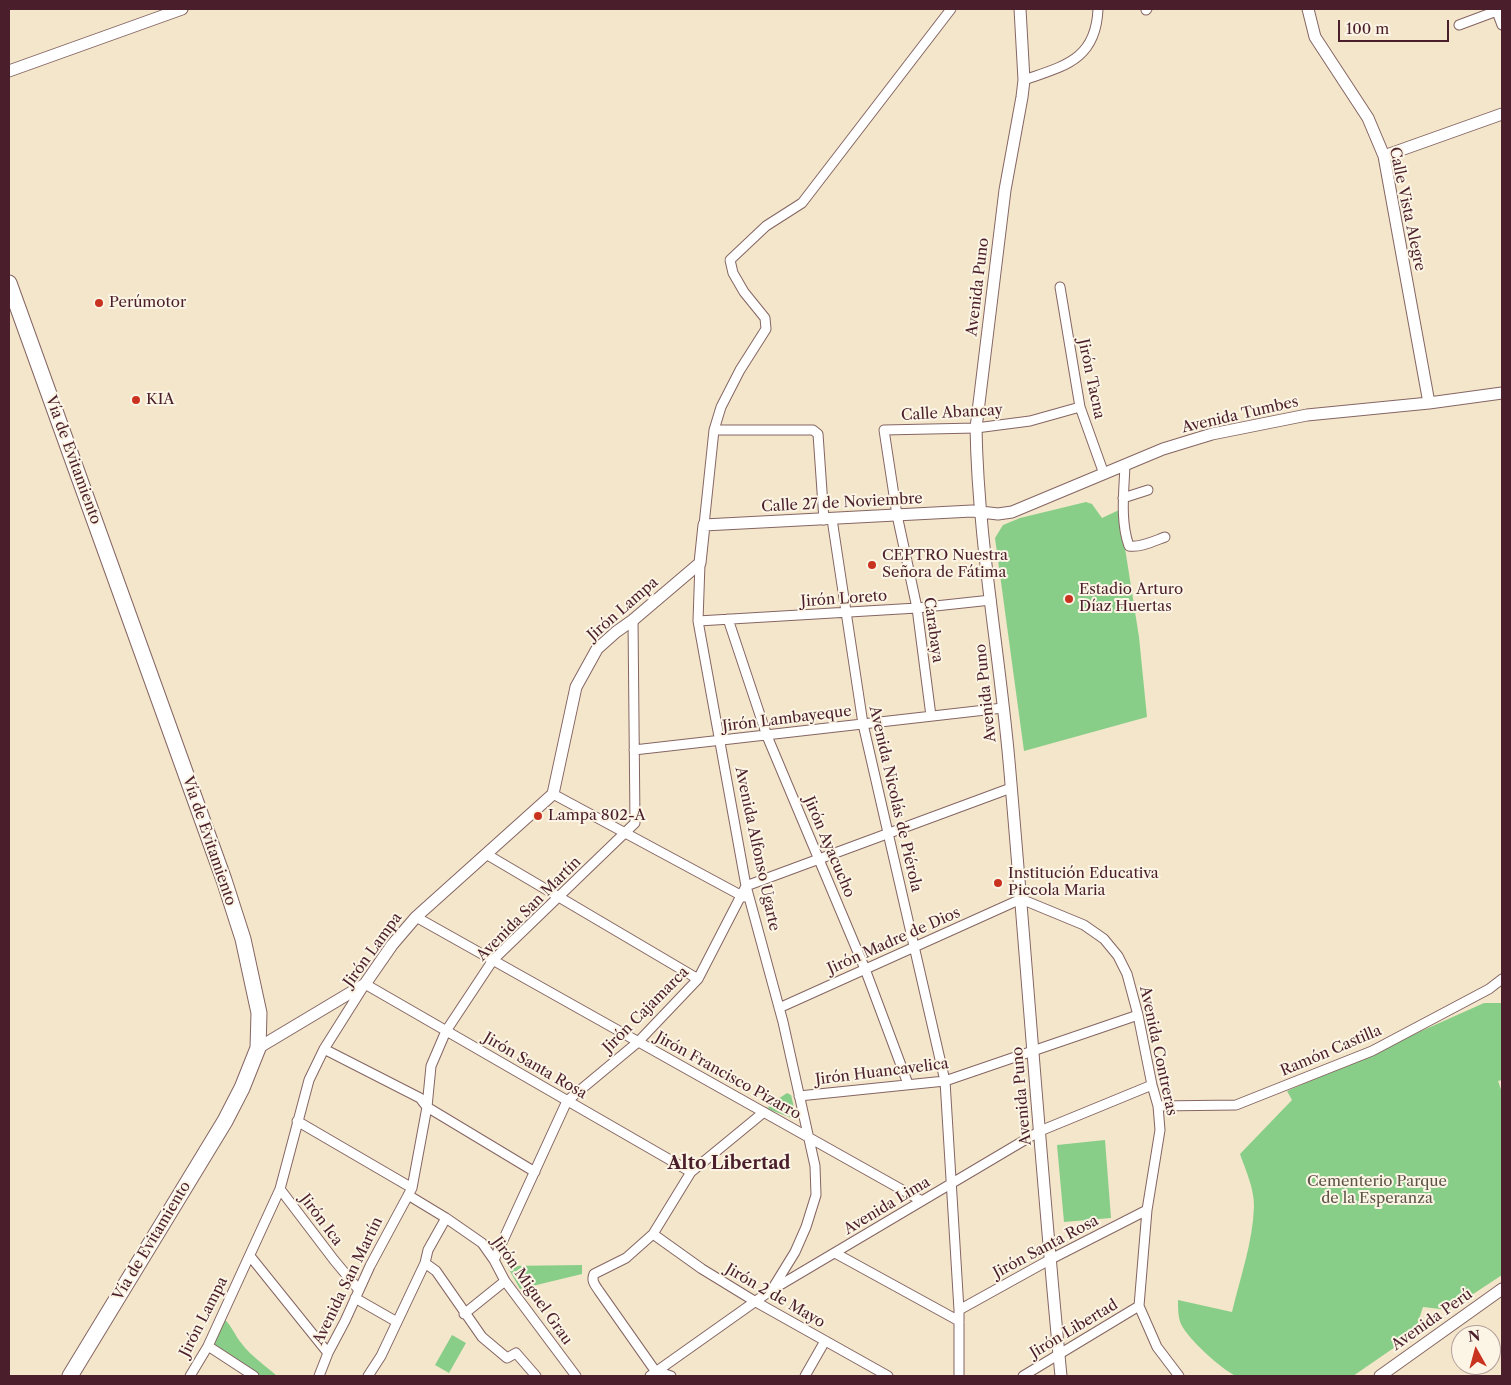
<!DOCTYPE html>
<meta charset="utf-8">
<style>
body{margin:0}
#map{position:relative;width:1511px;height:1385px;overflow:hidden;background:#f3e6ca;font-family:"Libre Caslon Text",serif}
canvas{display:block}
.frame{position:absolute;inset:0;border:10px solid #4a1f2b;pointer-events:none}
.north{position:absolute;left:1451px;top:1325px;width:50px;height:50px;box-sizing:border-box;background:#fcf5e5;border:1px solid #b59f9b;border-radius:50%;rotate:353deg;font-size:14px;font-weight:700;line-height:20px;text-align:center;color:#4a1f2b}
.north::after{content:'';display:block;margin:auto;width:18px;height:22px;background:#c8321e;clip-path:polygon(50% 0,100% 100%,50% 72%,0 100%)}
.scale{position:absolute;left:1338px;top:20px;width:111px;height:22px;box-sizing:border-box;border:2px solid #4a1f2b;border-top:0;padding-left:6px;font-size:15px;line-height:18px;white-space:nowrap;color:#4a1f2b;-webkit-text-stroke:4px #fcf5e5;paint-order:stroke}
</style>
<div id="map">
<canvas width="1511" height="1385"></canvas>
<div class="frame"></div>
<div class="north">N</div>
<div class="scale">100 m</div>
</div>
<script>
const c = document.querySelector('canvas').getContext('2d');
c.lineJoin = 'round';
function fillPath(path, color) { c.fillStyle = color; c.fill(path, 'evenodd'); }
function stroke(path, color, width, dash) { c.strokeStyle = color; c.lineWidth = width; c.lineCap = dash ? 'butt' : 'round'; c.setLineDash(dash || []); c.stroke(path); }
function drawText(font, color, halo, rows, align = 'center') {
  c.font = font + ' "Libre Caslon Text",serif'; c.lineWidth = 4; c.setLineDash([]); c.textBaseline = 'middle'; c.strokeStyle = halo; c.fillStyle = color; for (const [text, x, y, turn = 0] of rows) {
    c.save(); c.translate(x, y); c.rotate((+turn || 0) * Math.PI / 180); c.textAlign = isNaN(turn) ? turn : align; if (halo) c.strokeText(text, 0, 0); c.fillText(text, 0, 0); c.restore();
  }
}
fillPath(new Path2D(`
 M1086,502L1092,504L1102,518L1119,510L1139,637L1147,717L1024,751L995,538L1003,525L1020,518Z
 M1484,1003H1502V1080L1498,1081L1502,1092V1275L1449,1310L1423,1307L1414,1334L1353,1376H1236C1221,1369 1188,1339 1181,1324C1178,1317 1178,1308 1178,1300L1232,1312C1240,1278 1253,1242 1254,1206C1254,1188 1246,1171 1240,1154L1292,1100L1287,1091Z
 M787,1093L791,1095L797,1120L768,1109L769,1105Z
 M1105,1140L1111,1218L1064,1222L1057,1145Z
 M582,1265V1274L520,1289L507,1266Z
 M223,1318C231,1324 235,1336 242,1344C251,1356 266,1366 277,1376H258L212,1344Z
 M452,1335L466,1343L449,1373L435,1365Z`), '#89ce88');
const street = new Path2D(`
 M1496,9L1502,25
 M1146,10L1147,9
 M1459,25L1502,9
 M1024,80C1064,66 1096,60 1098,9
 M1060,287L1080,407L1104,474
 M714,430H813L818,434L824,520
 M1125,465C1124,491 1120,521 1129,546C1140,548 1154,541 1165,537
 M1123,498L1148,490
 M832,519L863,724L945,1081L959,1310V1376
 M704,525L714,430L721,407L740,370L766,329L765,318L744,292L733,273L730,260L766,226L802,203L951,9
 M700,563L698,621L746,886L783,1022L815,1166L816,1195L806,1227L795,1252L771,1291
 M728,619L767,736L865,969L908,1084
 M698,621L917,608L991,600
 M931,716L917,608L897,515L884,430L976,428L1030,421L1080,407
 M634,750L1003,708
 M553,794L744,897
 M486,854L698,979
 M416,917L922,1201
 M779,1008L1021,899L1084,925L1104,939L1118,956L1127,974L1138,1015L1152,1085L1158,1106L1160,1130L1147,1210L1139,1306L1157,1347L1179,1376
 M324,1049L420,1098L427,1107L535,1172
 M799,1096L945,1081L1138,1015
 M1158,1106L1236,1105L1372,1051L1489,989L1502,979
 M297,1121L412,1188
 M280,1189L334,1260L359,1290
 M408,1195L446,1218L482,1243L494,1260L505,1281L576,1376
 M653,1234L702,1269L756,1302L888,1376
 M835,1253L959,1321
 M250,1256L328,1353
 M494,1260L567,1101L638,1042L698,979L746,886L1011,788
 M425,1263L436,1271L482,1337L507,1358L516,1353L536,1376
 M355,1298L397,1322
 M959,1310L1051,1259L1147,1210
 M464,1314L505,1281
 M208,1346L254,1376
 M190,1376L208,1346L280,1189L309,1080L324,1049L365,984L691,1172
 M319,1376L328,1353L345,1321L370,1266L412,1188L427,1107L431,1066L446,1031L493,960L635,823L633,620
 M368,1376L381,1356L425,1263L428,1250L446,1218
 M650,1376L770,1291L1040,1131L1152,1085
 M671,1376L662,1373L656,1372L599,1291C595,1285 591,1281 594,1274L626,1258L653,1234L691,1172L764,1112
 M805,1376L825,1341
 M1023,1376L1139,1306`);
const secondary = new Path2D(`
 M1020,9L1024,80L1022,97L1005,190L976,428C978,539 999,650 1009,761C1027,966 1041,1171 1061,1376
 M1308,9L1315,37L1368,118L1384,156L1429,403
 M9,71L182,9
 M1384,156L1502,114
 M258,1048L365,984L392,945L416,917L553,794L576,687L597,649L616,632L633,620L700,563L704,525L972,511L998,514L1012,512L1163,449L1212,434L1307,415L1429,403L1502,393
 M1380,1376L1502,1289`);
const highway = new Path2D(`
 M9,283L224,880L243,939L259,1013L258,1048L242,1088L225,1121L70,1376`);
stroke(street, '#856563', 11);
stroke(secondary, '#856563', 13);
stroke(highway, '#856563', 17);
stroke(street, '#fff', 9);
stroke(secondary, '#fff', 11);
stroke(highway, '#fff', 15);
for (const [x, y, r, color] of [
 [99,303,5,"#c8321e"],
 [136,400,5,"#c8321e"],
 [872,565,5,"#c8321e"],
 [1069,599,5,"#c8321e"],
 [538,816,5,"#c8321e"],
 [998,883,5,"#c8321e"]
]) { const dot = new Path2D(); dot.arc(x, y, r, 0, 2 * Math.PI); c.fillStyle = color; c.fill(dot); stroke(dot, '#fcf5e5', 2); }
drawText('15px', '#4a1f2b', '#fcf5e5', [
 ["Calle Vista Alegre",1407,209,78],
 ["Avenida Puno",978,287,-83],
 ["Jirón Tacna",1091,379,78],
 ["Calle Abancay",952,413,-3],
 ["Avenida Tumbes",1240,415,-13],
 ["Vía de Evitamiento",73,460,70],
 ["Calle 27 de Noviembre",842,503,-3],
 ["Jirón Loreto",844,599,-4],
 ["Jirón Lampa",623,609,-41],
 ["Carabaya",933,630,82],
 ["Avenida Puno",986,693,-96],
 ["Jirón Lambayeque",787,719,-7],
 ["Avenida Nicolás de Piérola",895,799,77],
 ["Vía de Evitamiento",209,841,71],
 ["Jirón Ayacucho",829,847,67],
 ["Avenida Alfonso Ugarte",757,849,78],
 ["Avenida San Martín",529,909,-45],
 ["Jirón Madre de Dios",894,941,-24],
 ["Jirón Lampa",373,950,-54],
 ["Jirón Cajamarca",646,1010,-45],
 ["Avenida Contreras",1158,1051,78],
 ["Ramón Castilla",1331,1051,-23],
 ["Jirón Santa Rosa",535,1066,30],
 ["Jirón Huancavelica",882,1072,-7],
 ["Jirón Francisco Pizarro",728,1076,29],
 ["Avenida Puno",1022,1096,-95],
 ["Avenida Lima",887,1206,-31],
 ["Jirón Ica",321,1220,53],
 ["Vía de Evitamiento",152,1241,-59],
 ["Jirón Santa Rosa",1046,1247,-28],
 ["Avenida San Martín",348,1281,-64],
 ["Jirón Miguel Grau",532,1291,55],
 ["Jirón 2 de Mayo",775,1296,30],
 ["Jirón Lampa",204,1317,-63],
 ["Avenida Perú",1432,1320,-35],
 ["Jirón Libertad",1074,1329,-31]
]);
drawText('15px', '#4a1f2b', '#fcf5e5', [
 ["Perúmotor",109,303],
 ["KIA",146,400],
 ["CEPTRO Nuestra",882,556],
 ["Señora de Fátima",882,573],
 ["Estadio Arturo",1079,590],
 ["Díaz Huertas",1079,607],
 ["Lampa 802-A",548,816],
 ["Institución Educativa",1008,874],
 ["Piccola Maria",1008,891]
], 'left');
drawText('15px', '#5d5447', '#fcf5e5', [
 ["Cementerio Parque",1377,1182],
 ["de la Esperanza",1377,1199]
]);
drawText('bold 18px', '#4a1f2b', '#fcf5e5', [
 ["Alto Libertad",729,1164]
]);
</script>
